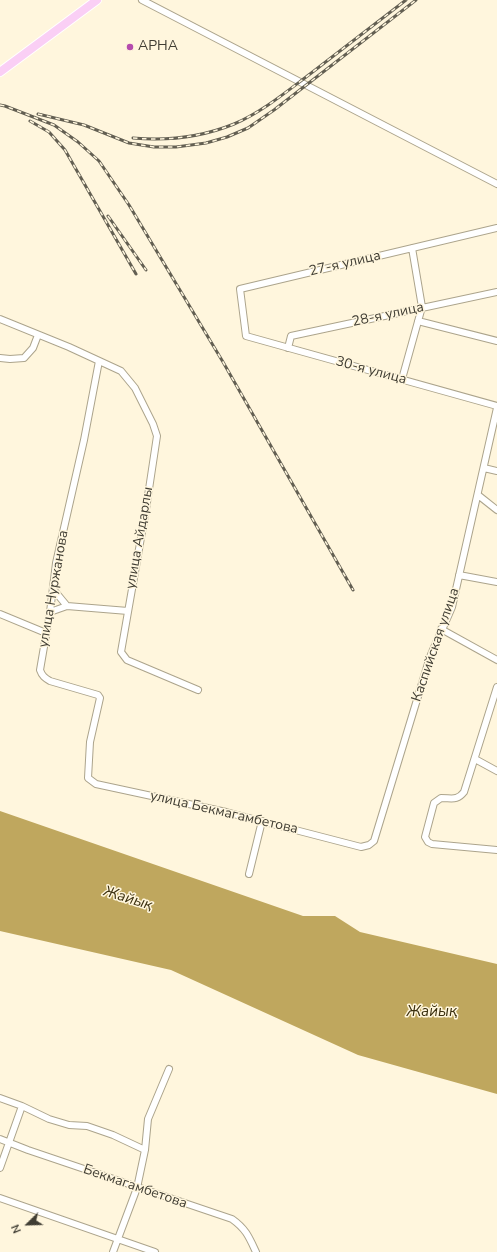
<!DOCTYPE html>
<meta charset="utf-8">
<style>
body{margin:0}
#map{position:relative;width:497px;height:1252px;overflow:hidden;background:#fff6dd;font-family:"Nunito Sans",sans-serif}
canvas{display:block}
.north{position:absolute;left:8px;top:1204px;width:40px;height:40px;-webkit-text-stroke:3px #fff6dd;paint-order:stroke;rotate:247deg;font-size:11px;font-weight:700;line-height:16px;text-align:center;color:#403d33}
.north::after{content:'';display:block;margin:auto;width:14px;height:18px;background:#403d33;clip-path:polygon(50% 0,100% 100%,50% 72%,0 100%)}
</style>
<div id="map">
<canvas width="497" height="1252"></canvas>
<div class="north">N</div>
</div>
<script>
const c = document.querySelector('canvas').getContext('2d');
c.lineJoin = 'round';
function fillPath(path, color) { c.fillStyle = color; c.fill(path, 'evenodd'); }
function stroke(path, color, width, dash) { c.strokeStyle = color; c.lineWidth = width; c.lineCap = dash ? 'butt' : 'round'; c.setLineDash(dash || []); c.stroke(path); }
function drawText(font, color, halo, rows, align = 'center') {
  c.font = font + ' "Nunito Sans",sans-serif'; c.lineWidth = 3; c.setLineDash([]); c.textBaseline = 'middle'; c.strokeStyle = halo; c.fillStyle = color; for (const [text, x, y, turn = 0] of rows) {
    c.save(); c.translate(x, y); c.rotate((+turn || 0) * Math.PI / 180); c.textAlign = isNaN(turn) ? turn : align; if (halo) c.strokeText(text, 0, 0); c.fillText(text, 0, 0); c.restore();
  }
}
fillPath(new Path2D(`
 M0,811L303,916H335L360,932L497,964V1094L358,1055L171,970L0,931Z`), '#bfa75e');
const minor = new Path2D(`
 M142,0L497,184
 M497,228L240,289L246,336L497,406
 M0,319L69,347L121,371L135,388L153,424L157,436L146,509L121,652L127,660L198,690
 M418,321L497,341
 M288,348L291,336L497,292
 M0,358L10,359L24,358L33,348L38,335
 M99,361L84,440L56,563L50,612L40,670C42,676 45,678 50,681L98,695L100,698L90,742L88,778L96,784L226,812L361,847L369,845L374,841L430,657C437,640 445,624 452,607L497,408
 M402,379L422,307L412,248
 M484,468L497,471
 M478,495L497,510
 M459,575L497,582
 M53,589L67,606L128,611
 M50,612L67,606
 M0,614L46,633
 M441,629L497,660
 M497,687L464,792C457,801 452,798 441,798L434,803L425,837L428,842L432,844L497,850
 M475,759L497,771
 M249,874L262,821
 M0,1098L22,1106L49,1119L69,1125L87,1126L113,1135L145,1150
 M0,1139L28,1150L232,1219C246,1229 249,1237 256,1252
 M0,1168L22,1106
 M0,1198L155,1252
 M113,1252L137,1188L145,1150L148,1119L169,1069`);
const major = new Path2D(`
 M0,72L97,0`);
stroke(minor, '#aca48c', 8);
stroke(major, '#fff', 10);
stroke(minor, '#fff', 6);
stroke(major, '#facff5', 8);
const rail = new Path2D(`
 M0,105L5,106L54,125L78,142L99,161L129,205L223,362L353,590
 M38,114L84,125L129,143L154,147H176L206,143L227,137L248,128L274,110L416,0
 M30,121L49,132L65,150L136,274
 M133,138C167,141 202,137 234,124C262,112 286,92 310,74C342,49 374,25 406,0
 M108,216L146,270`);
stroke(rail, '#635f52', 3);
stroke(rail, '#fff6dd', 1.5, [4.5]);
for (const [x, y, r, color] of [
 [130,47,4,"#b54bad"]
]) { const dot = new Path2D(); dot.arc(x, y, r, 0, 2 * Math.PI); c.fillStyle = color; c.fill(dot); stroke(dot, '#fff6dd', 1.5); }
drawText('14px', '#403d33', '#fff6dd', [
 ["АРНА",138,47]
], 'left');
drawText('14px', '#403d33', '#fff6dd', [
 ["27-я улица",345,264,-13],
 ["28-я улица",388,315,-12],
 ["30-я улица",371,371,15],
 ["улица Айдарлы",140,538,-80],
 ["улица Нуржанова",54,589,-80],
 ["Каспийская улица",436,645,-71],
 ["улица Бекмагамбетова",224,813,13],
 ["Бекмагамбетова",135,1187,19]
]);
drawText('italic 15px', '#3b300f', '#fff6dd', [
 ["Жайық",128,899,17],
 ["Жайық",432,1012]
]);
</script>
